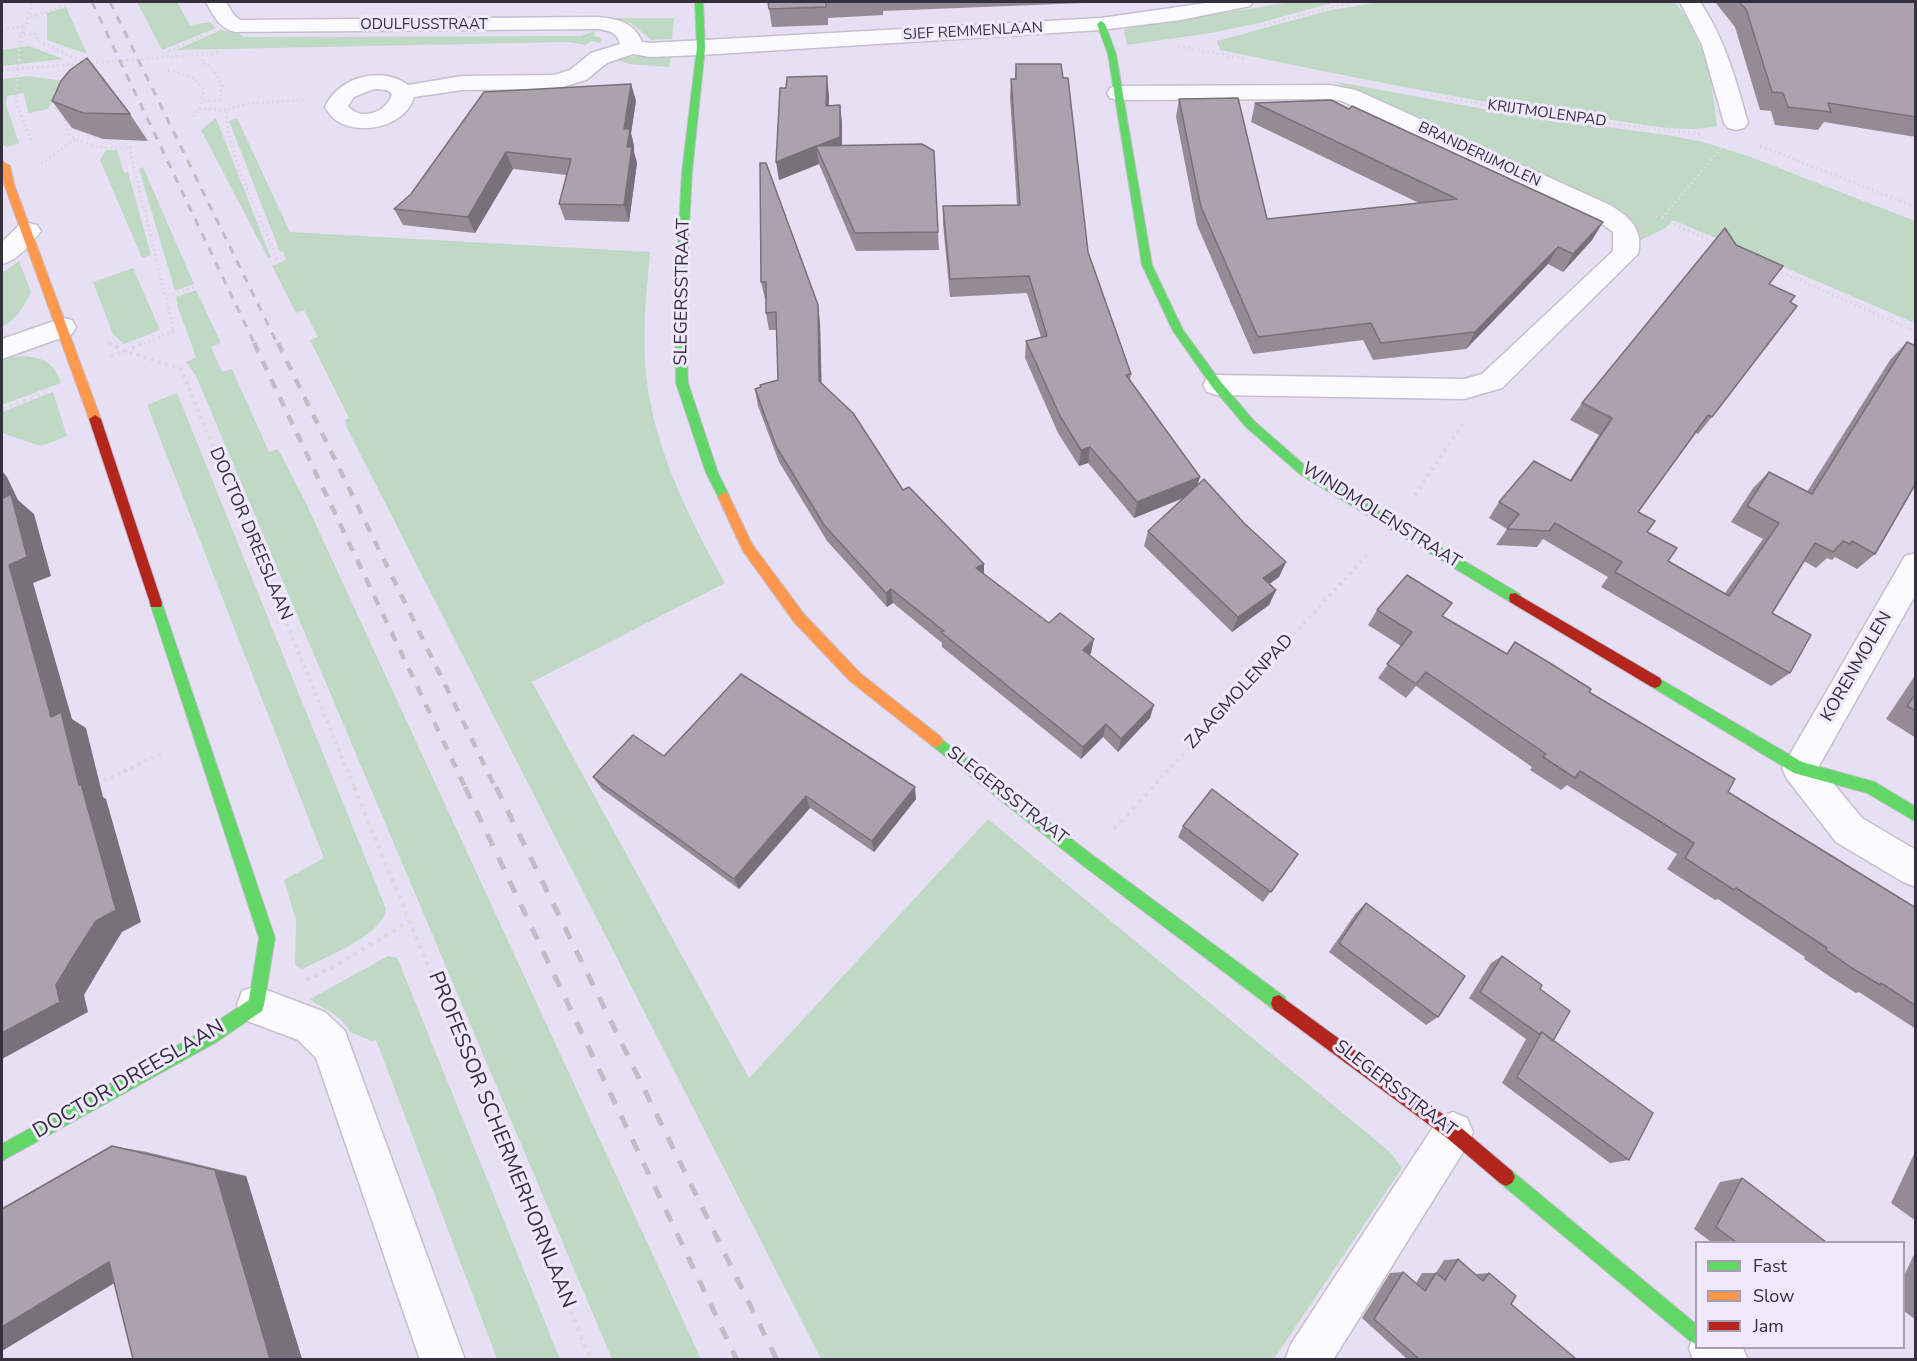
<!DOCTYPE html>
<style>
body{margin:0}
#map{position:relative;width:1917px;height:1361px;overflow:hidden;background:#e7e0f4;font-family:"Nunito Sans",sans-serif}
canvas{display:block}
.frame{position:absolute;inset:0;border:3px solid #35303d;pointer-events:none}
.legend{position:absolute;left:1695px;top:1241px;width:210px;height:108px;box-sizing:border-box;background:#f0e9fe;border:2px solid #a59fb1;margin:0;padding:8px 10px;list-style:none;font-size:18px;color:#35303d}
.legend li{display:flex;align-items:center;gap:12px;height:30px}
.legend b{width:30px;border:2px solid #a59fb1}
</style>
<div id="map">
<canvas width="1917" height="1361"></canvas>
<div class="frame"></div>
<ul class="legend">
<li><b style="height:8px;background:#63d668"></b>Fast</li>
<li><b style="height:8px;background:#ff974d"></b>Slow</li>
<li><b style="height:8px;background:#b3261e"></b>Jam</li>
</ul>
</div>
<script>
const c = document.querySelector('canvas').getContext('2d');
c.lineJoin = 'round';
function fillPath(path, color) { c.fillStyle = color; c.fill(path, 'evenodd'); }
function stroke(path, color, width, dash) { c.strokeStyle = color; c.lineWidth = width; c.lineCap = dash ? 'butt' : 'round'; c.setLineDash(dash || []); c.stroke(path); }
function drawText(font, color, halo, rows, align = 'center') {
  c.font = font + ' "Nunito Sans",sans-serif'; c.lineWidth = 6; c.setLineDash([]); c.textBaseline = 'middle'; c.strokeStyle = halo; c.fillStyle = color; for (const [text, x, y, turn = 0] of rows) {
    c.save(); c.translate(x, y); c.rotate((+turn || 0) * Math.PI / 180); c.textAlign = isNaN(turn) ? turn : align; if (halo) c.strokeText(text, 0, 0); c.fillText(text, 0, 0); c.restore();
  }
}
fillPath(new Path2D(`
 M137,2H177L190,25L210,22L216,28L162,50Z
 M1291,2H1336L1259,23L1211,33L1127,45L1124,29Z
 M1380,2H1675L1686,17L1709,64L1717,126C1680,134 1639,123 1603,119C1474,103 1347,76 1220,50L1217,41L1331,10Z
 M66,7L87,54L47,40V13Z
 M613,18H674L672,39L651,40L631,23Z
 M221,30L238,32L243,37L581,36L595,31L594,36L600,37L602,40L600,43L592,41L585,45L569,42L176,50Z
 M29,46L63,59L2,66V50Z
 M634,56L671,57L669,67L629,64L616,60Z
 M27,76L65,81L48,109L28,113L24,93L7,96L6,105L19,143L7,147L2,145V79Z
 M1333,81L1510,114L1667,135L1703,142L1748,156L1915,221V323L1673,220L1666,228L1628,246L1575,191Z
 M216,118L271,258H268L201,130Z
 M237,118L290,232L650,252C647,289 643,325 645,362C650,441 687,514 725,583L532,682L749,1078L988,819L1391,1153L1402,1168L1274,1359H821L347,428L345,420L349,418L310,340L318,337L304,310L296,313L272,266L286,260L283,251L280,252L229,121Z
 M106,150H117L124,173L128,172L151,255L142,258L100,160Z
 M143,167L194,284L175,291L139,169Z
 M19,261L31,292C24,306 16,320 2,327V273Z
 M133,268L160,330L124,344L113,334L93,282Z
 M196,290L221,343L211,347L222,372L232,369L269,452L278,449L305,501L701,1359H612L196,376L186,362L196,357L178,308L176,297Z
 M21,356C43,357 54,362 61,383L2,405V359Z
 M53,392L67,436L41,446L2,433V412Z
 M177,393L386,909C382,936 326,956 303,969L295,965L296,920L284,880L324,858L147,405Z
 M388,956L397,958L399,962L560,1359H497L376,1040L372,1041L350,1032C341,1013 324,1011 310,999Z`), '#c0d9c4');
const street = new Path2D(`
 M206,2H226L234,15L240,20L598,17C618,19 634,22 642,42L650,43L1101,18L1213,2H1253L1250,6L1181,20L1101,30L701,55L650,57L633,54L607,63L586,80L556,89L462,90L414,97C405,127 361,136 337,121C332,118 328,112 325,107C338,77 381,65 408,85L462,76L554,75L570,70L591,53L620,44C617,32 609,31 598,29L235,32C219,28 213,15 206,2ZM374,89L387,90L392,94C387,112 361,122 348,106L354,97Z
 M1680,2H1700C1725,39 1736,80 1748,123L1744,128L1736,130L1728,128L1724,123L1702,45Z
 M1330,85L1356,90L1610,205C1630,217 1644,230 1638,254L1502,388L1464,399L1217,395L1207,392L1203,385L1207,378L1217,375L1464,379L1482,374L1613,251V232L1592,217L1342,101L1330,99L1118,100L1110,98L1107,93L1110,88L1118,86Z
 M28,223L37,225L41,231C32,244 16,261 2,264V242L19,225Z
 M63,318L72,320L76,327L72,334L2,359V339Z
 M1916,553V594L1819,766L1862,818L1916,850V887L1903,882L1836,842L1787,779L1782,768L1905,556Z
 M256,986L325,1012L345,1031L465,1360H420L316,1058L298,1040L242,1019L237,1005L242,991Z
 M1453,1112L1467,1118L1473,1132L1467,1146L1333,1360H1285L1291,1344L1439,1118Z
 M1695,1332L1696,1348H1743L1748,1360H1693L1689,1348Z`);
const fast = new Path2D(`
 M695,2H703L705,48L692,172L685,300L688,383L718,473L730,497L724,502L720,500L706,473L676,383L675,300L682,172L697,48Z
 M1101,21L1105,24L1116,54L1152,265L1183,330L1221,382L1254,421L1309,469L1520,594L1521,598L1520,602H1510L1301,475L1246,427L1213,388L1173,331L1142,265L1108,54L1097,24Z
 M156,598L161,599L162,603L275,938L264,1005L262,1011L215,1043L2,1161V1144L203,1031L249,1000L259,938L150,603L151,599Z
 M1655,676L1802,762L1875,782L1916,807V822L1867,793L1794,773L1650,686L1648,682L1650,678Z
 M936,735L1091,854L1285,997L1287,1003L1285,1009L1279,1011L1273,1009L1081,864L931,745L929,741L931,737Z
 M1506,1168L1512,1171L1696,1324V1344L1690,1341L1500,1183L1497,1177L1500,1171Z`);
const slow = new Path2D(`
 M2,161L10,166L14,184L101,419L99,422L95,423L89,419L4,184Z
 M724,492L728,494L752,544L804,614L860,673L941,737L943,741L941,745L936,747L931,745L850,681L794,622L743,551L718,497Z`);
const jam = new Path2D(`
 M95,415L101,419L162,603L161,607H151L150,603L89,419Z
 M1515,593L1660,678L1662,682L1660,686L1655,688L1650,686L1510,602L1509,598L1510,594Z
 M1279,995L1459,1126L1512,1171L1515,1177L1512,1183L1506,1186L1500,1183L1447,1138L1273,1009L1271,1003L1273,997Z`);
stroke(street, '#c5bfce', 3);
stroke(fast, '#c5bfce', 2);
stroke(slow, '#c5bfce', 2);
stroke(jam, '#c5bfce', 2);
stroke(new Path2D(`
 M31,17L65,6
 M1264,25L1353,2
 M2,30L23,26
 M19,34H36L37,40L83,62
 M20,43C21,28 32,17 31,2
 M1178,46L1244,59
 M203,54L202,63L210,66L222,84L220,100L203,101
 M167,56L169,51L202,36
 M2,70L221,53
 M168,70L192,77L204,90L199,109L193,117
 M1431,95L1552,117L1703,134
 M16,96L17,105L33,146
 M60,104L54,110H63
 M199,109L226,110
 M68,115L65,120L69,135C89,147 111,151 134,146
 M1760,146L1916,207
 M129,147L174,331L141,345
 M41,164L75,139
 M1656,216L1718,244
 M1662,218L1721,148
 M269,262L278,259C258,212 229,162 226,110L251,103L305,100
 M1777,270L1916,332
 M168,295L195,287
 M107,342L112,345`), '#dbd9df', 3, [2, 3]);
stroke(new Path2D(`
 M109,343L125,351L181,369L355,789
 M111,357L144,343
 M2,409L46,393
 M1415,495L1464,422
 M97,784L163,753
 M1151,789L1369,553`), '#dbd9df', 4, [3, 4.5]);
stroke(new Path2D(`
 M354,787L591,1360
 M1114,829L1153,787
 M306,980L338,964L410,921`), '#dbd9df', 4.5, [4, 5]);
fillPath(street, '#fbfafd');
fillPath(fast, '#63d668');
fillPath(slow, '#ff974d');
fillPath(jam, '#b3261e');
stroke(new Path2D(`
 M92,2L255,345
 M110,2L278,345`), '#c0bec4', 3, [8, 8]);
stroke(new Path2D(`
 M254,343L466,789
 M278,343L496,789`), '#c0bec4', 4.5, [10, 10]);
stroke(new Path2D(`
 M465,787L737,1360
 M496,787L777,1360`), '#c0bec4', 5, [13, 13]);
stroke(new Path2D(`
 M16,96L20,43`), '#dbd9df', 3, [2, 3]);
fillPath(new Path2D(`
 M255,2H316H315L256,3Z
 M768,2H1108L883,11V15L828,18V25L772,27Z
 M1715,2H1916V137L1824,122L1818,130L1775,125L1771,111L1760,110L1735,27Z
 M1016,64L1088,252L1131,374L1130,380L1200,477L1197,485L1244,523L1286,562L1279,577L1269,584L1276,590L1269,605L1232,632L1144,546L1148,531L1184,498L1134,518L1088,463L1079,466L1058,433L1025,358L1026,341L1041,337L1027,293L950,297L943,224V206L1017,205L1010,97L1011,79H1015Z
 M631,84L636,101L631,133L634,146V152L637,163L629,222L565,220L559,204L567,175L513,169L475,233L403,225L394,209Z
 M786,88L829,95V106L840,105L842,124V145L938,232L939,250L856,251L819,164L779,180Z
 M1179,99L1267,219L1419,203L1251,122L1255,103L1603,222L1592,240L1563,272L1548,264L1466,349L1373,360L1363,340L1253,354L1197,225L1176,117Z
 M52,101L130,114L148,141L103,139L72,128Z
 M760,163L820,322L821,383L903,490L984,574L1049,623L1091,653L1089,655L1150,718L1118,752L1103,737L1081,759L942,647V643L893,603L887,607L827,541L779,462L758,406L755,389L760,387L778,380L777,330H769L766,313V299H765L761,282Z
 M1736,245L1769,284L1712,417L1698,434L1696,433L1638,512L1647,532L1668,561L1725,593L1763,539L1731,522L1753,488L1769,472L1807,492L1890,360L1907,342L1875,554L1857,569L1835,557L1832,560L1827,558L1816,568L1804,561L1772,613L1790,673L1771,686L1601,587L1608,577L1543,539L1537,547L1496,545L1507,529L1489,518L1499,502L1570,480L1599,435L1570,420L1582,403Z
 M1377,610L1443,616L1506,654L1515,642L1589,692L1728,792L1916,908V1029L1859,992L1856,993L1829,976L1804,959L1805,957L1718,899L1715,900L1667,869L1677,854L1567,785L1561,790L1530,770L1532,767L1416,686L1406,698L1378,678L1401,646L1368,625Z
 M1916,674V738L1886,719Z
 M664,756L916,799L874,852L810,808L739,889L602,789L593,777Z
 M1183,826L1298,854L1263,902L1178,837Z
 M1366,903L1438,1017L1426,1025L1329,952L1356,913Z
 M1502,956L1540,989L1553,1041L1629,1160L1610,1163L1502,1083L1526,1039L1469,998L1491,963Z
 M112,1146L147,1152L246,1176L302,1359H133L114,1283Z
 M1916,1150V1221L1891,1203Z
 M1742,1178L1826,1242H1711L1694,1229L1720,1182Z
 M1916,1250V1320L1904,1311V1276Z
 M1458,1259L1475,1274L1489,1273L1511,1304L1574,1359H1407L1362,1318L1390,1273L1403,1272L1416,1283L1422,1273H1436L1444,1260Z`), '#948b95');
fillPath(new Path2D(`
 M827,76L829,95L828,124L826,106Z
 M631,84L636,101L631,133L634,146V152L637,163L629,222L624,205L627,147L624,129Z
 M840,105L842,124V155L817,147Z
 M816,146L819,164L779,180L776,162Z
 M506,152L513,169L475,233L468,217Z
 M1603,222L1592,240L1563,272L1573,254Z
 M1558,247L1548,264L1466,349L1475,332Z
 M818,305L820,322L822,398L819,381Z
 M1090,447L1088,463L1079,466L1081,450Z
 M2,471L7,477L18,500L34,514L51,576L33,583L72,719L86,728L103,797L106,799L141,922L122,932L103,963L84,995L88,1012L2,1059V1033L56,985L79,785L51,717L9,565L3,498L2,495Z
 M1200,477L1195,493L1134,518L1137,502Z
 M1286,562L1279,577L1257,593L1263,578Z
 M984,564V579L976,568Z
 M891,589L893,603L887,607L886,593Z
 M1276,590L1269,605L1232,632L1238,617Z
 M1094,639L1091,653L1080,664L1083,650Z
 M1154,705L1150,718L1118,752L1121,739Z
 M1106,724L1103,737L1081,759L1083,747Z
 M915,787L916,799L874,852L872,841Z
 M806,796L810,808L739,889L734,879Z
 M215,1170L246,1176L302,1359H270Z
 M109,1262L146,1264L2,1351V1327Z`), '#787179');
const building = new Path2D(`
 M768,2H826V7L769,9Z
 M1739,2H1916V117L1828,103L1831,112L1788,107L1783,93L1772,92L1746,9Z
 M87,58L130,114L83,113L52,101L61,81L70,70Z
 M1016,64H1061L1063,78H1068L1088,252L1131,374L1126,375L1200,477L1137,502L1090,447L1081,450L1060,416L1026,341L1047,336L1029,276L950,279L943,206L1020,205L1011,79H1016Z
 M827,76L826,106L840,105V137L817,146L922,144L934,151L938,232L855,233L816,146L776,162L780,88H786L787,77Z
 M631,84L624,129H630L627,147H632L624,205L559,204L571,159L506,152L468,217L394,209L411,194L484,92Z
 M1238,98L1267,219L1457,199L1255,103L1331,100L1349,109L1352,106L1603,222L1573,254L1558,247L1475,332L1381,343L1371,323L1258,337L1201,207L1179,99Z
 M760,163H766L818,305L819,381L853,413L903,490L909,487L984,564L976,568L1049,623L1060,613L1094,639L1083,650L1154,705L1121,739L1106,724L1083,747L941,632L944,631L891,589L886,593L824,525L776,446L755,389L761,387L760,385L778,380L776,312L766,313V282H761Z
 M1725,228L1736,245L1783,266L1769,284L1795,296L1790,302L1797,306L1712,417L1708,415L1638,512L1655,521L1647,532L1677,548L1668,561L1729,596L1779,523L1747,506L1769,472L1812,494L1907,342L1916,346V483L1875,554L1852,541L1850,544L1843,541L1833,552L1815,543L1772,613L1811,635L1790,673L1615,572L1622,562L1555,523L1549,531L1507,529L1519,514L1499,502L1534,461L1571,481L1612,418L1582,403Z
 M1204,479L1244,523L1286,562L1263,578L1276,590L1238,617L1148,531Z
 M11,494L27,557L9,565L51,717L61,712L79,785L81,784L116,910L96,921L76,952L56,985L60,1002L2,1033V495L3,498Z
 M1407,575L1452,603L1442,616L1507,654L1515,642L1553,665L1591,689L1589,692L1735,779L1728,792L1916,908V1006L1881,983L1880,985L1852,968L1826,950L1827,948L1736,888L1734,890L1685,858L1694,843L1580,771L1575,778L1543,757L1546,754L1426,672L1416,684L1387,664L1412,632L1377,610Z
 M741,674L915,787L872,841L806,796L734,879L593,777L633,735L664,756Z
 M1916,693V711L1907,706Z
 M1212,789L1298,854L1271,892L1183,826Z
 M1366,903L1465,976L1438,1017L1339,943Z
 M1502,956L1542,985L1540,989L1570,1011L1553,1041L1542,1032L1539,1034L1480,992Z
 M1542,1032L1653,1113L1629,1160L1517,1077Z
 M112,1146L215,1170L270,1359H133L109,1262L2,1327V1209Z
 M1742,1178L1826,1242H1736L1716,1227Z
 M1458,1259L1483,1281L1489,1273L1516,1296L1511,1304L1575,1358L1574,1359H1419L1374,1319L1403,1272L1425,1291L1436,1273L1445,1280Z`);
fillPath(building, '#aca2ad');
stroke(building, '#787179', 1.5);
drawText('15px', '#35303d', '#f0e9fe', [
 ["ODULFUSSTRAAT",424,25],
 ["SJEF REMMENLAAN",973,32,-3],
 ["KRIJTMOLENPAD",1547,114,8],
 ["BRANDERIJMOLEN",1479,155,25]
]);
drawText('18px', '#35303d', '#f0e9fe', [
 ["SLEGERSSTRAAT",683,292,-89],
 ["WINDMOLENSTRAAT",1381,516,32],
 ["DOCTOR DREESLAAN",250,534,67],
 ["KORENMOLEN",1857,667,-60],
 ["ZAAGMOLENPAD",1240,692,-47],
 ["SLEGERSSTRAAT",1007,796,38],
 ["SLEGERSSTRAAT",1395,1089,37]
]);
drawText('21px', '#35303d', '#f0e9fe', [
 ["DOCTOR DREESLAAN",129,1080,-30],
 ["PROFESSOR SCHERMERHORNLAAN",501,1140,68]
]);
</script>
